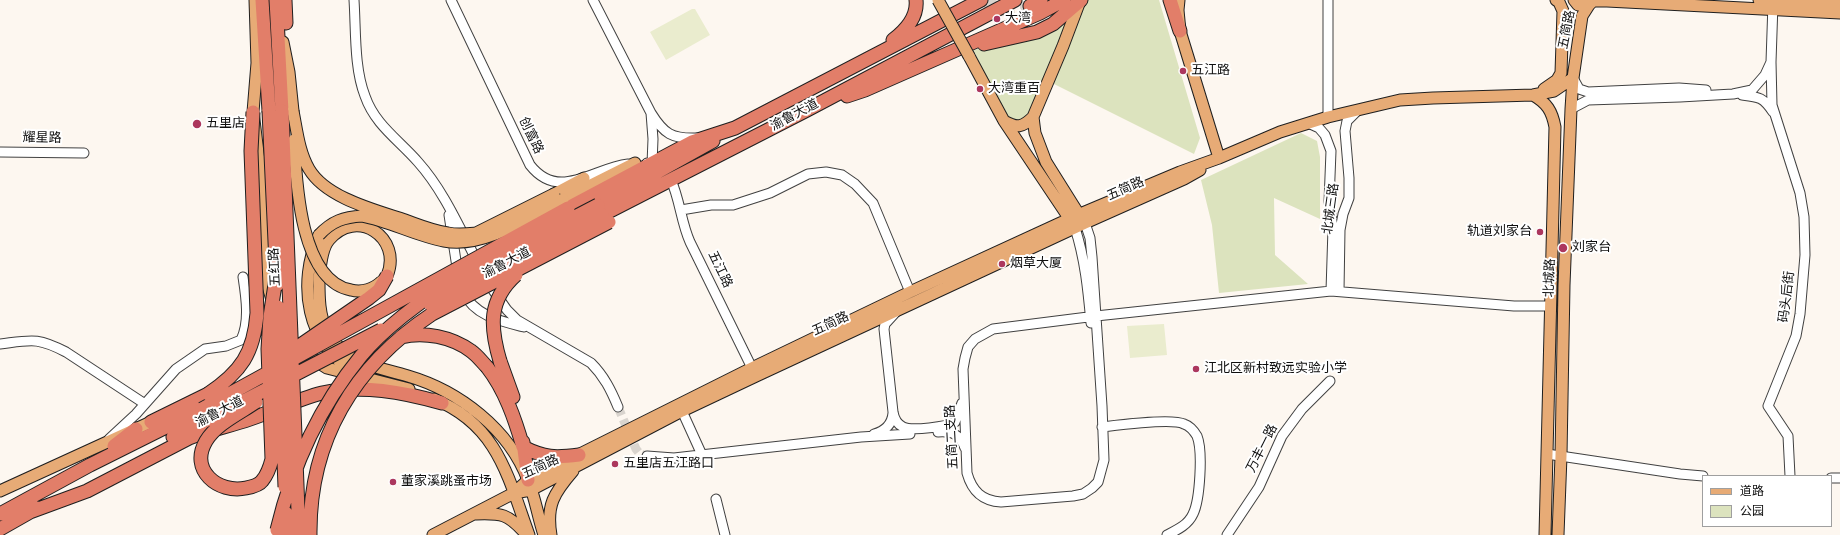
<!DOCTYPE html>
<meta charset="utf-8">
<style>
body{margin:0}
#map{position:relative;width:1840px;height:535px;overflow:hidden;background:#fdf7f0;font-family:Spectral,"Noto Sans SC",serif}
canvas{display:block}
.legend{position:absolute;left:1702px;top:475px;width:130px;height:52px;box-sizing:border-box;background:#fff;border:1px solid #9f9f9f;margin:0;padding:5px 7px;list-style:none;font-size:12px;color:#0e0e0e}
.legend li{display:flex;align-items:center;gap:8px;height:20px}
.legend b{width:20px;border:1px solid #9f9f9f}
</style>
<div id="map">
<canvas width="1840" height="535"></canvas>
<ul class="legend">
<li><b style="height:5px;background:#e7ab76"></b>道路</li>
<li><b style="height:11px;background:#dce3be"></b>公园</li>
</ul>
</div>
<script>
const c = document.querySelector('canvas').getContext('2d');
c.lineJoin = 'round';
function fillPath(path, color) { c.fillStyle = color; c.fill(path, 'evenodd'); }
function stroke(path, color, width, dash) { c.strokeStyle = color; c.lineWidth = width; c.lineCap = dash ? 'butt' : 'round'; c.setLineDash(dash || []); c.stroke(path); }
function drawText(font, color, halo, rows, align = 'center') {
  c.font = font + ' Spectral,"Noto Sans SC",serif'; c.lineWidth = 4; c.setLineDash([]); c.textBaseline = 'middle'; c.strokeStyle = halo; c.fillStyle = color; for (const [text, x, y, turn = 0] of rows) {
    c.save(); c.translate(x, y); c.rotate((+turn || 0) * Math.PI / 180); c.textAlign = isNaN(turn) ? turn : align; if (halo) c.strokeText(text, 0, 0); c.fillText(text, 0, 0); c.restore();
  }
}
fillPath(new Path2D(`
 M1087,0H1159L1200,138L1194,154L1052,83Z
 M1064,22L1067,24L1028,113L1022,120H1013L1007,117L973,50L1039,36Z
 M1301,133L1317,141L1320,157V219L1274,198L1275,255L1308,284L1219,293L1212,225L1201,180Z`), '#dce3be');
fillPath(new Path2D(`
 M692,9H695L710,35L666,60L650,32Z
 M1164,324L1167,355L1130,358L1127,326Z`), '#eaecce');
stroke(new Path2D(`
 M618,407L636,449L640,454L647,456`), '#d9d4ce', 9, [9, 4.5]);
stroke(new Path2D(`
 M985,0C998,13 1014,11 1030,6`), '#d9d4ce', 13, [13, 6]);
const minor = new Path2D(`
 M354,0C356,30 354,68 365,96C375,125 399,140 418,162C444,191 460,229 478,263
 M451,0L530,165C559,202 593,168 628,164
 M593,0L651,113
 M1328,0V117
 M1771,62L1772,105L1800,193L1804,217L1805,255L1800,314L1796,336L1768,406L1788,436L1790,476
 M1573,78L1579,89L1588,92L1679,88L1706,90
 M1742,95C1759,97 1763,97 1773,112
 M1571,109L1588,100L1680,97L1733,94L1752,90L1765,75L1771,62L1773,3
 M1308,123L1319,128L1325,135L1331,151L1329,202L1333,228L1331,291
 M0,152L84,153
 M647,163L652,164L653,139L651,113C664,134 672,139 697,138
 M671,180C680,200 681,222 690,242L752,368
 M681,210L711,205H733L770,193L808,174L826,172L842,175L855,184L873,203L910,292
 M449,215L458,274
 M1085,223L1090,238L1092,257L1102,406L1104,460L1098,482L1092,488L1083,494L1073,496L1001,502C982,501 972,491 967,473L963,369L965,358L968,347L975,339L993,329L1096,316L1331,291L1514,306H1551
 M1075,228C1085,259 1088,290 1091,323
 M486,280L507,310L517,320L591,363C604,376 611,390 618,407
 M1339,291L1340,230L1343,214L1349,198V178L1345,131L1347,121L1357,111
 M463,292C475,316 500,321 524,327
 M896,312L885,324L884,329L893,412C894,418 897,424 903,427C911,431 948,427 955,422L962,403
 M0,344C32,340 37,337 66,352L145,404
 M682,411L702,455
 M1102,427C1119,425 1172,418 1184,424C1190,426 1194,431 1197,436C1203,451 1200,500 1193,514C1188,525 1177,530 1167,535
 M938,432C952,431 960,434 965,448
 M874,434C885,431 892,425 893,413
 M109,439L136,414L176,369L205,349L226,346L241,340C250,321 246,297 243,277
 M1547,454L1680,474L1703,476
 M647,456L674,458L861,437L910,434
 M1831,478H1840
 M716,499L725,535
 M1227,535L1259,487L1282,436L1302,409L1330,381`);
const major = new Path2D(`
 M255,0L257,63L253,112L260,169L266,280L272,300
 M1179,0L1178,10L1180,31L1219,158
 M1574,0L1578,5H1589
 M1759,0L1840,5
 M1080,1L1063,46L1033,117L1035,133L1046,162L1083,221
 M283,42L289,72L293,111
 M969,56L1004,121L1073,224
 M1544,89L1557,80L1561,73L1563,11L1559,2L1556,0
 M1533,95C1547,103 1552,111 1555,127L1545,535
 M1004,121C1017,128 1022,128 1033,117
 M554,194L584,178
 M563,199L635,163
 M319,235C297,282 306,347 356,372
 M387,276C403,237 356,207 329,240C321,249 320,269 319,280C319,297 319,315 327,331C346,365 375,366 408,376C459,391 509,429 528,480C535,497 538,517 544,535
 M301,347L313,359L327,368L409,389
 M434,399C498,425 508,477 529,535
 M0,491L151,422L158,421
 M514,493L531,490L682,411L756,376L1085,223L1184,179L1200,170
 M476,514C502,513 508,514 525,533
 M433,535L514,493L528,480L752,368L910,292L1080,214L1180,172L1219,158L1280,132L1328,117L1400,100L1433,98L1533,95L1554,91L1573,78
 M551,535C546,505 554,493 573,471
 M1558,535L1561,456L1564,285L1571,109L1573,78L1582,16L1589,5L1593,1H1607L1840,13`);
const highway = new Path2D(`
 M262,0L269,111
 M276,0L282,111
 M285,0L286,23
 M1170,0L1180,31
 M1030,6L1041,0
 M893,40C906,30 918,17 916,0
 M984,44L1037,32L1053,24L1081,0
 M847,96L865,90L1040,13L1064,0
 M598,205L713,141
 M568,208L692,142L735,128L981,0
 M602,215L807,110L1015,0
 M500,361L513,397
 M487,367C505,390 515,419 523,447C545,458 555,458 579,455
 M151,422L208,394
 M173,437L205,421
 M523,442L528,480
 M114,446L136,429
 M30,512L87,491L189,438C209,430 230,426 250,419C274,411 298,399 322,393C362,384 403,392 442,403
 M0,514L90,465L202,409
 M0,529L37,508`);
stroke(minor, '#414141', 11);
stroke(major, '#1f1f1f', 13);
stroke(highway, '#1f1f1f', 15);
stroke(minor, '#fff', 9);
stroke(major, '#e7ab76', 11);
stroke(highway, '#e27e69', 13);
const majorBridge = new Path2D(`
 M938,0L969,56
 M293,111C297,131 299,152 309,169C326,198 375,210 405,220C419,225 433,231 448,233C458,235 466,234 476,233L554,194
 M294,140C296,181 300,281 351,290C362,293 374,289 382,281
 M319,235C332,221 344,217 362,216C390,221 416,236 444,241C484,249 529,217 563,199`);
const highwayBridge = new Path2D(`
 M269,111L277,285
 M282,111L299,535
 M430,304L602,215
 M278,307L285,487
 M401,337C424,331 452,337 471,351C477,355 482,362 487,367
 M302,344L369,298L379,290L387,276
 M500,361C490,327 488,300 516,275
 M208,394C241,372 254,353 257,313L251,151L253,112
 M256,402C240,413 216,424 206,441C189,470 218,494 246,488C251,487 259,485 262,481C268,474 270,467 272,459L268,349L270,317L276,278
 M202,409L568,208
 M205,421L381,330
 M286,513L287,535
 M277,530C292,467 320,406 361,356C382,330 422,300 450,282L598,205
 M310,535C309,440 354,366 432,314L609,222`);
stroke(majorBridge, '#1f1f1f', 13, []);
stroke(highwayBridge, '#1f1f1f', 15, []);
stroke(majorBridge, '#e7ab76', 11);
stroke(highwayBridge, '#e27e69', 13);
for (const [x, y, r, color] of [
 [997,19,4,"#ac375e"],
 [1183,71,4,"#ac375e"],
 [980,89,4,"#ac375e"],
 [197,124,5,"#ac375e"],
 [1540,232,4,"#ac375e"],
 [1563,248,5,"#ac375e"],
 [1002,264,4,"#ac375e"],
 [1196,369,4,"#ac375e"],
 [615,464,4,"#ac375e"],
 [393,482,4,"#ac375e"]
]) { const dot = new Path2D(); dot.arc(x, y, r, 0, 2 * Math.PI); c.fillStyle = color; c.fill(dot); stroke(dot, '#fff', 1.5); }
drawText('13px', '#0e0e0e', '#fff', [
 ["大湾",1005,19],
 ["五江路",1191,71],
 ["大湾重百",988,89],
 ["五里店",206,124],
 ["轨道刘家台",1532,232,"right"],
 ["刘家台",1572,248],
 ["烟草大厦",1010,264],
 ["江北区新村致远实验小学",1204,369],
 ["五里店五江路口",623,464],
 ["董家溪跳蚤市场",401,482]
], 'left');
drawText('13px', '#0e0e0e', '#fff', [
 ["五简路",1568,30,-79],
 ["渝鲁大道",795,116,-28],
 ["创富路",530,136,64],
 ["耀星路",42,139,1],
 ["五简路",1126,190,-24],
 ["北城三路",1332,209,-82],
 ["渝鲁大道",507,264,-27],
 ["五红路",276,267,-93],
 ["五江路",719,270,64],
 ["北城路",1551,278,-88],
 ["码头后街",1788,297,-83],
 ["五简路",831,325,-25],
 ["渝鲁大道",220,413,-27],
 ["五简二支路",953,437,-93],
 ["万丰一路",1263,449,-63],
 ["五简路",541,468,-25]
]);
</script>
